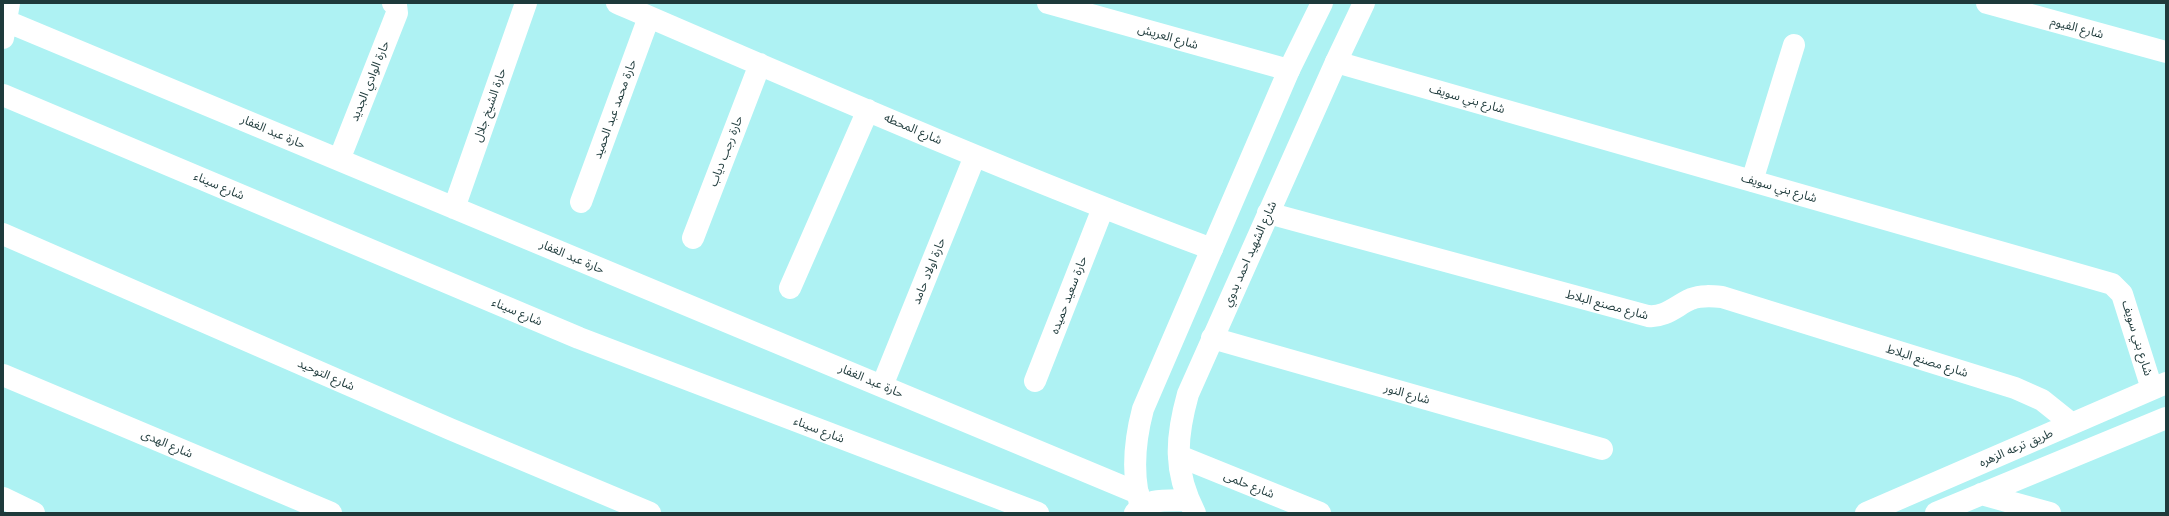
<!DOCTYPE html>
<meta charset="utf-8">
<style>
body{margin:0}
#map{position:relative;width:2169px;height:516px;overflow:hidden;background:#aef2f3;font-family:Inter,sans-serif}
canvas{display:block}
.frame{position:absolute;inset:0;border:4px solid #1e3a3b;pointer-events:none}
</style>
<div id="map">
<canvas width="2169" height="516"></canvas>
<div class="frame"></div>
</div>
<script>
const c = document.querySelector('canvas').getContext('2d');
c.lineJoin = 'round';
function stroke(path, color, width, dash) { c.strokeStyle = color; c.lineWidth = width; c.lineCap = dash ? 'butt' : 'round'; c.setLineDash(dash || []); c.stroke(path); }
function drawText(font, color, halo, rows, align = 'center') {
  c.font = font + ' Inter,"Noto Sans Arabic",sans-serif'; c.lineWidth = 3; c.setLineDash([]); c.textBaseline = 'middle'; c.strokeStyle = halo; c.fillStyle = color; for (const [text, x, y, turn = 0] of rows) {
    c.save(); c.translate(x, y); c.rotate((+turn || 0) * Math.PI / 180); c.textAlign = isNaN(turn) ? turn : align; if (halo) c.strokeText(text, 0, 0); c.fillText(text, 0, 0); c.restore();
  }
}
stroke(new Path2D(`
 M617,3C814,88 1011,174 1212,249
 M1048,3L1289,70
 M1987,3L2166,52
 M6,21L1138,493
 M3,38L9,3
 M1336,62L2112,284L2122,294L2152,389
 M3,95L579,338L1038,513
 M339,160L397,13L396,5L393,3
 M1752,181L1794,45
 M581,202L649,17
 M454,208L526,3
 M1268,213L1648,316C1665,318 1677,305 1691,299C1701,295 1712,296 1722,297L2015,388L2042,400L2072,424
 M3,234L450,429L650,513
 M693,238L760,64
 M790,288L868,110
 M1212,338L1602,449
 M3,375L331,513
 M1035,381L1103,208
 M882,386L975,156
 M1179,456L1320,513
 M1981,494L2050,513
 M3,498L34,513
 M1135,513C1147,497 1170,501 1188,500
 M1866,513L2166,383
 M1936,513L2166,418`), '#fff', 22);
stroke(new Path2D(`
 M1143,513C1131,479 1134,443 1143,409L1289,70L1322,3
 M1195,513C1173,471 1176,437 1188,394L1336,62L1364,3`), '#fff', 22);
drawText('12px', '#1e3a3b', '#fff', [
 ["شارع الفيوم",2077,28,15],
 ["شارع العريش",1168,37,16],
 ["حارة الوادي الجديد",370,81,-68],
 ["شارع بني سويف",1467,99,16],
 ["حارة الشيخ جلال",490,105,-71],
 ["حارة محمد عبد الحميد",615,109,-70],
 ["شارع المحطه",913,129,23],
 ["حارة عبد الغفار",273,132,23],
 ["حارة رجب دياب",726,151,-69],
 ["شارع سيناء",219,186,23],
 ["شارع بني سويف",1779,188,16],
 ["شارع الشهيد احمد بدوي",1250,254,-66],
 ["حارة عبد الغفار",572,257,23],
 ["حارة اولاد حامد",929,271,-68],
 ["حارة سعيد حميده",1069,295,-69],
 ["شارع مصنع البلاط",1607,305,15],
 ["شارع سيناء",517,312,23],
 ["شارع بني سويف",2137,338,73],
 ["شارع مصنع البلاط",1927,361,17],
 ["شارع التوحيد",326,375,24],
 ["حارة عبد الغفار",871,381,23],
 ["شارع النور",1407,394,16],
 ["شارع سيناء",819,430,21],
 ["شارع الهدى",167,444,23],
 ["طريق ترعه الزهره",2016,448,-23],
 ["شارع حلمى",1249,485,22]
]);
</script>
